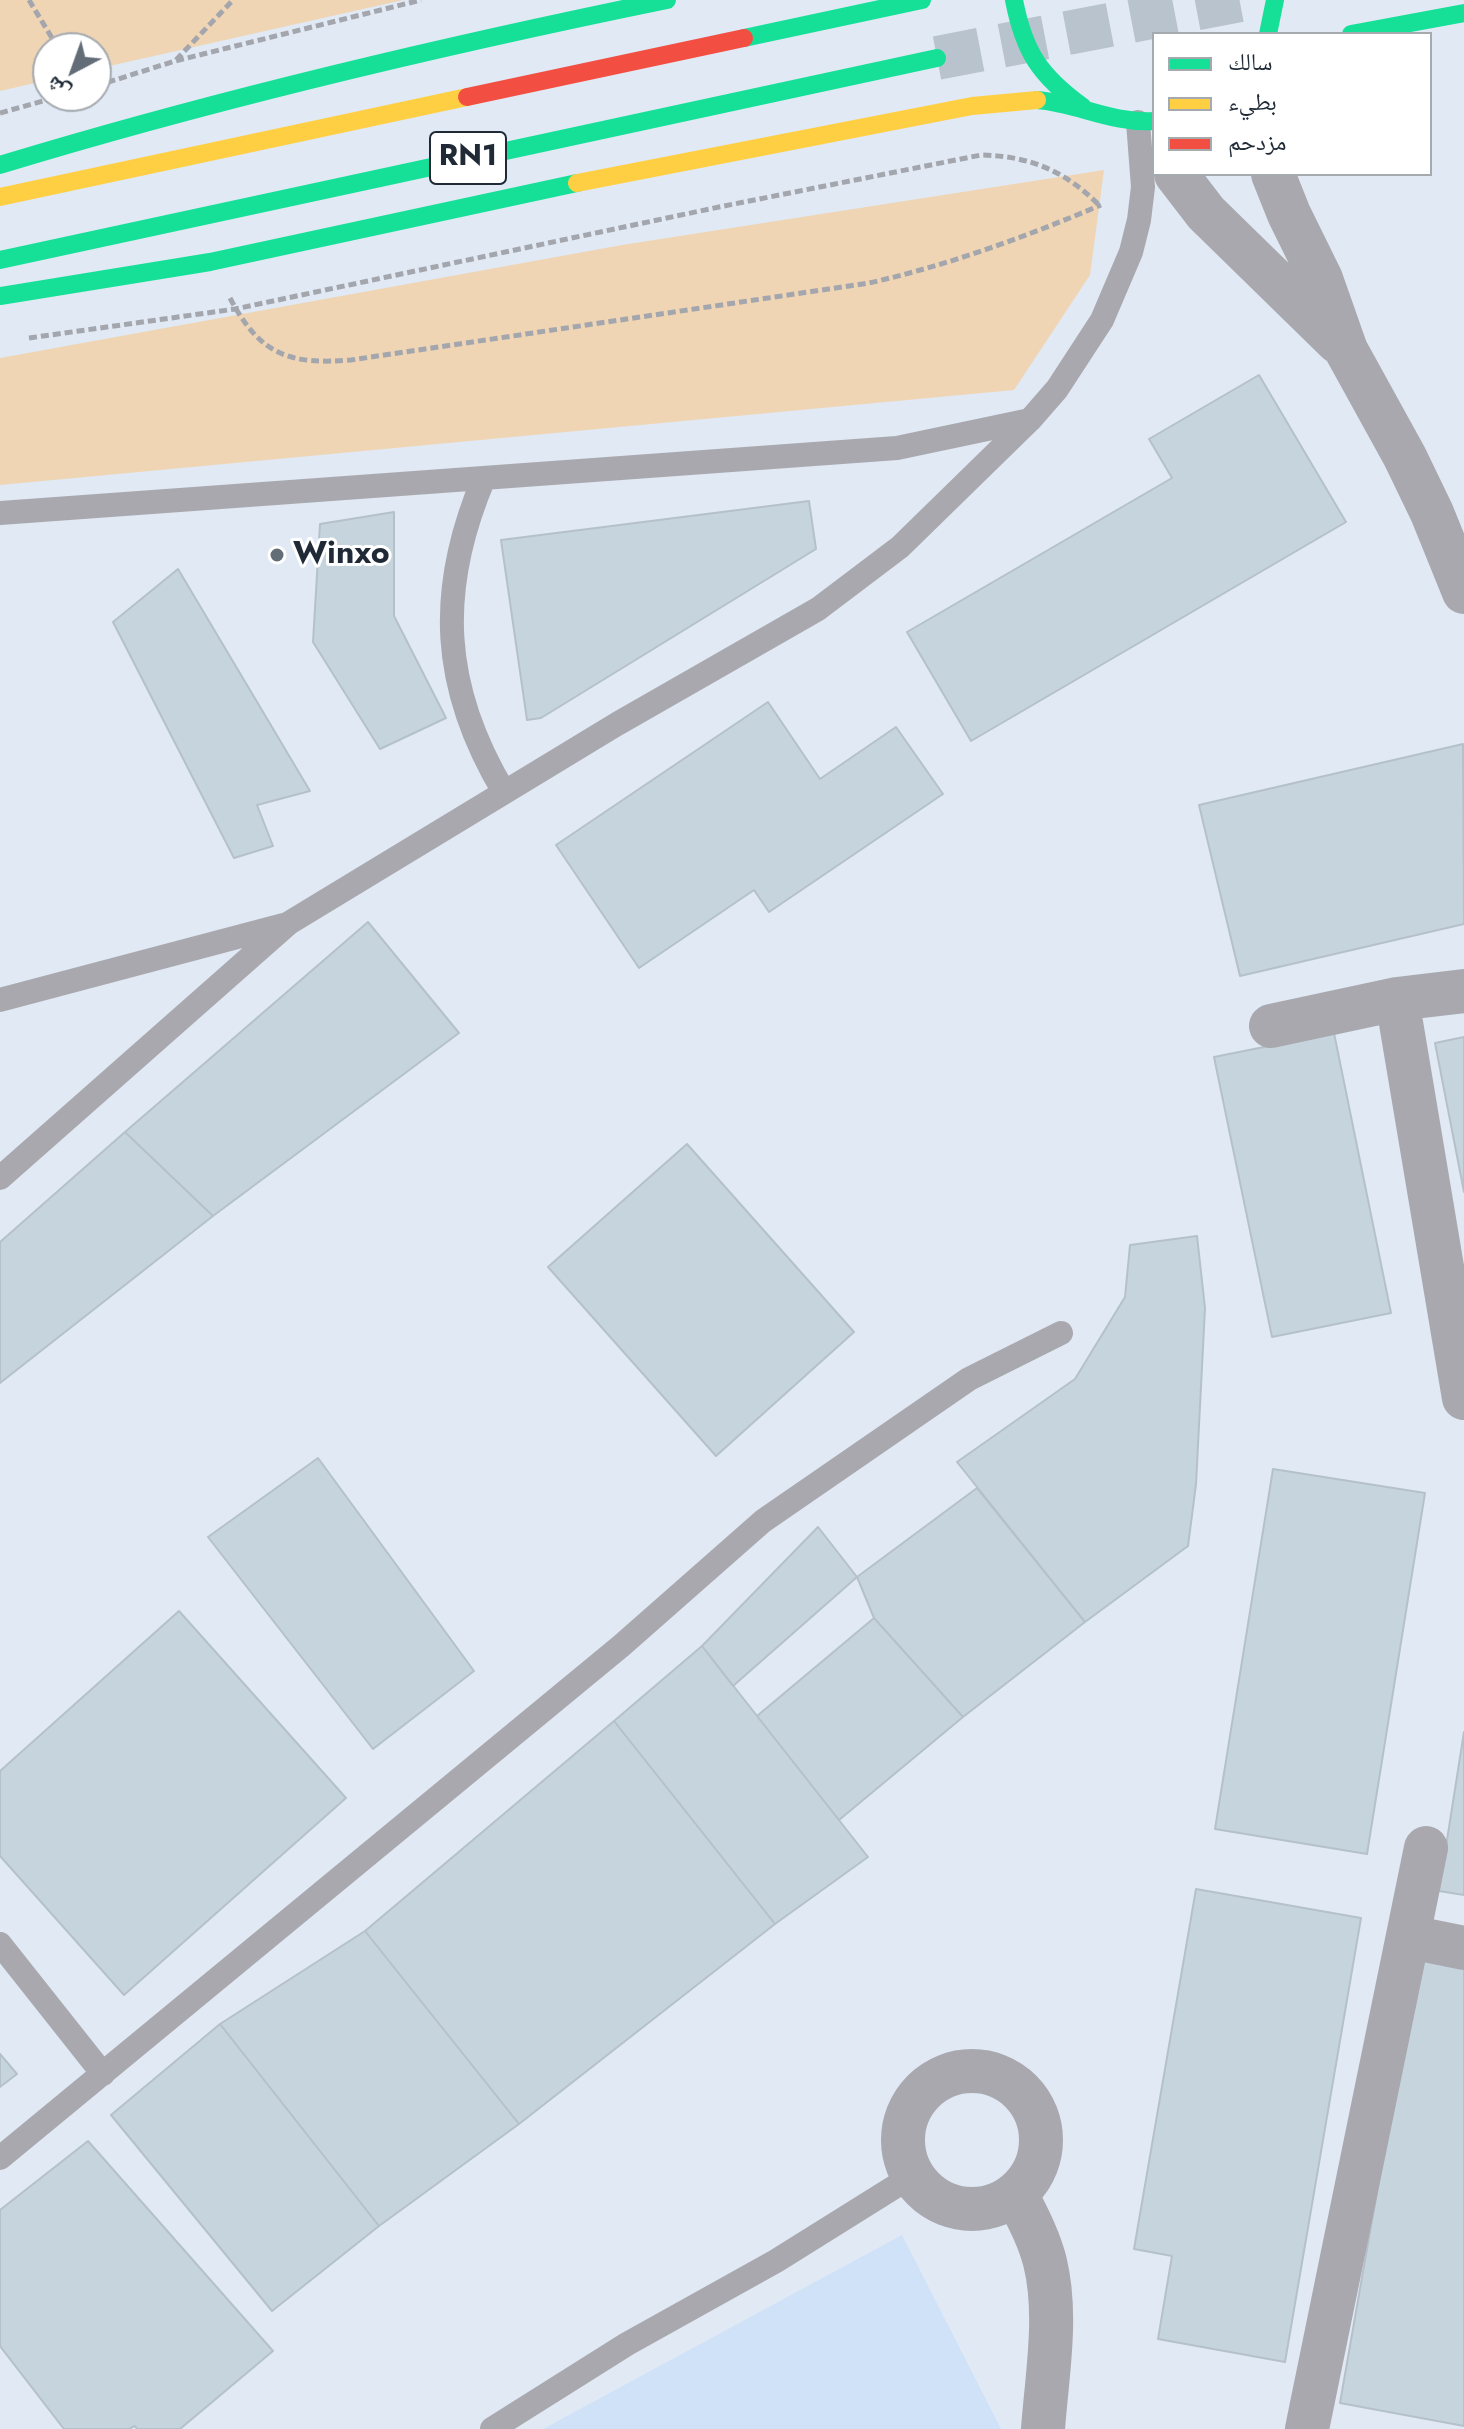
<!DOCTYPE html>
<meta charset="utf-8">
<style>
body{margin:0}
#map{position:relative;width:1464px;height:2429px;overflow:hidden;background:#e0e9f4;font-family:Jost,"Noto Naskh Arabic",sans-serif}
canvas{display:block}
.legend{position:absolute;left:1152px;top:32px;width:280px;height:144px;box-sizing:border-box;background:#fff;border:2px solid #a5aaaf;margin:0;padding:10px 14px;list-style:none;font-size:24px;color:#1f2a36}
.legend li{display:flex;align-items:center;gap:16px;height:40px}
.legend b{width:40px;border:2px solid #a5aaaf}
.north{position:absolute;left:32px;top:32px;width:80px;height:80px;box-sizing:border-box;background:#fff;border:2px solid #a5aaaf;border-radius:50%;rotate:221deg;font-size:22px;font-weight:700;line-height:32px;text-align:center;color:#1f2a36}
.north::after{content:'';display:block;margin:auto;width:28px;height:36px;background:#636d78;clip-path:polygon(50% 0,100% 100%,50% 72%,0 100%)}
</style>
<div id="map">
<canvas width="1464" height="2429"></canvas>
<ul class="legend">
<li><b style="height:10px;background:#16e098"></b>سالك</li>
<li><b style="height:10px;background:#ffcf43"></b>بطيء</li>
<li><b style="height:10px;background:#f24e42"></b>مزدحم</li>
</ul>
<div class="north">ش</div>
</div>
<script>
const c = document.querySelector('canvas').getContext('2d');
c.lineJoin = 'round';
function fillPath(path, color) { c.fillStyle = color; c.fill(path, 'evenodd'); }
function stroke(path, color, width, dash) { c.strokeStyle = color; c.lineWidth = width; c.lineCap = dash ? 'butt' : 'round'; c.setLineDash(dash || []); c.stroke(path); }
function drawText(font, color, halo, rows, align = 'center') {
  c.font = font + ' Jost,sans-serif'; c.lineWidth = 6; c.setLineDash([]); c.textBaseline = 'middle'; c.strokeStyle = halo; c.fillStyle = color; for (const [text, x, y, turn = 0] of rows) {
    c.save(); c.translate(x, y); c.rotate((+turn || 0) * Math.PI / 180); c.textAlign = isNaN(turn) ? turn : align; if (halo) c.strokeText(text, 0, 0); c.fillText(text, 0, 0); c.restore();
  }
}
fillPath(new Path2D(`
 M902,2235L1001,2429H543Z`), '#d0e2f8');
fillPath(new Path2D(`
 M0,0H403L96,69V48H48V80L0,91Z
 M1104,170L1090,275L1014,390L0,485V358L622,245Z`), '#efd5b4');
const building = new Path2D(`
 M1259,375L1346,522L971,741L907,632L1172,478L1149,439Z
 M809,501L816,549L541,718L527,720L501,540Z
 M394,512V616L446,718L380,749L313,642L320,524Z
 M178,569L310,791L257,805L273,846L234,858L113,622Z
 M768,702L820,779L896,727L943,794L769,912L754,890L639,968L556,845Z
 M1463,744L1464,924L1240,976L1199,805Z
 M368,922L459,1033L213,1216L125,1132Z
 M1334,1033L1391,1313L1272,1337L1214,1057Z
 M1464,1037V1192L1435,1043Z
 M125,1132L213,1216L0,1383V1242Z
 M687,1144L854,1332L716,1456L548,1267Z
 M1197,1236L1205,1308L1196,1484L1188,1546L1085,1622L957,1462L1075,1379L1125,1297L1130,1245Z
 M318,1458L474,1671L373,1749L208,1537Z
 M1273,1469L1425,1493L1367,1854L1215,1829Z
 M977,1488L1085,1622L963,1717L874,1618L857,1577Z
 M818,1527L857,1577L733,1686L702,1646Z
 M179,1611L346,1798L124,1995L0,1856V1771Z
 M874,1618L963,1717L839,1820L757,1716Z
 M702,1646L868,1857L775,1924L614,1721Z
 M614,1721L775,1924L519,2124L365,1931Z
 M1464,1732V1895L1439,1891Z
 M1196,1889L1361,1918L1285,2362L1158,2339L1172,2256L1134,2249Z
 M365,1931L519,2124L379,2226L220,2024Z
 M1418,1958L1464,1966V2426L1340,2403Z
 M220,2024L379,2226L272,2311L111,2115Z
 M0,2054L17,2074L0,2087Z
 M88,2141L273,2351L180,2429H137L135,2426L129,2429H64L0,2346V2210Z`);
fillPath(building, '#c6d4de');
stroke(building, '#b5c1ca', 2);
stroke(new Path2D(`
 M937,58L1240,0`), '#b9c3ce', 44, [44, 22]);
stroke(new Path2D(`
 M29,0L58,48
 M176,60L233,0
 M96,86L175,61L421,0
 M0,113L61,96
 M230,298C260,355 289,365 351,360L869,283C949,265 1025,237 1101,205
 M29,338L235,309L719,207L981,155C1030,156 1065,171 1099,205`), '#a4a6ad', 5, [8, 4]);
stroke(new Path2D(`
 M484,478C436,591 441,687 504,792
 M0,513L897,448L1030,420
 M0,1000L283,925
 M0,1178L289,923L617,724L818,609L900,547L1030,420L1057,389L1102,320L1131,252L1139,220L1143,187L1138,122
 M0,1944L103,2074
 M0,2158L621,1646L763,1521L969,1379L1061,1333
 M492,2429L627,2344L776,2261L912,2176`), '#a9a8ae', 24);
stroke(new Path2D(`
 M1176,174L1206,213L1338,342
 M1273,174L1289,214L1321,279L1346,350L1405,457L1432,513L1464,592
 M1397,999L1464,1398
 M1271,1026L1397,999L1464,991
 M1410,1937L1464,1948
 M903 2140a69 69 0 1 1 138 0a69 69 0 1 1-138 0Z
 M1016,2194C1027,2216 1039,2238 1045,2262C1058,2315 1047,2375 1043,2429
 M1307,2429L1426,1848`), '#a9a8ae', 44);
stroke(new Path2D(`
 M1014,0C1024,52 1040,76 1083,107
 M1268,34L1275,0
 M1351,34L1464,13
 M744,38L922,0
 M1037,100C1077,103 1113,124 1154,121
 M0,165C220,98 442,46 667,0
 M0,260L937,58
 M0,296L210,262L577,183`), '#16e098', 18);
stroke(new Path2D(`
 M577,183L972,106L1037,100
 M0,197L467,97`), '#ffcf43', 18);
stroke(new Path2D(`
 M467,97L744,38`), '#f24e42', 18);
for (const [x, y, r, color] of [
 [277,555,8,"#636d78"]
]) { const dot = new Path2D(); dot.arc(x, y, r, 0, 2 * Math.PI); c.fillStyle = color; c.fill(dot); stroke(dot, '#fff', 3); }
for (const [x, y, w] of [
 [468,158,76]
]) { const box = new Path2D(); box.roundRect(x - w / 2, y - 26, w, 52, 6); c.fillStyle = '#fff'; c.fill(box); stroke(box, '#1f2a36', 2); }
drawText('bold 30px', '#1f2a36', null, [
 ["RN1",468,158]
]);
drawText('bold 32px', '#1f2a36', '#fff', [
 ["Winxo",293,555]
], 'left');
</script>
